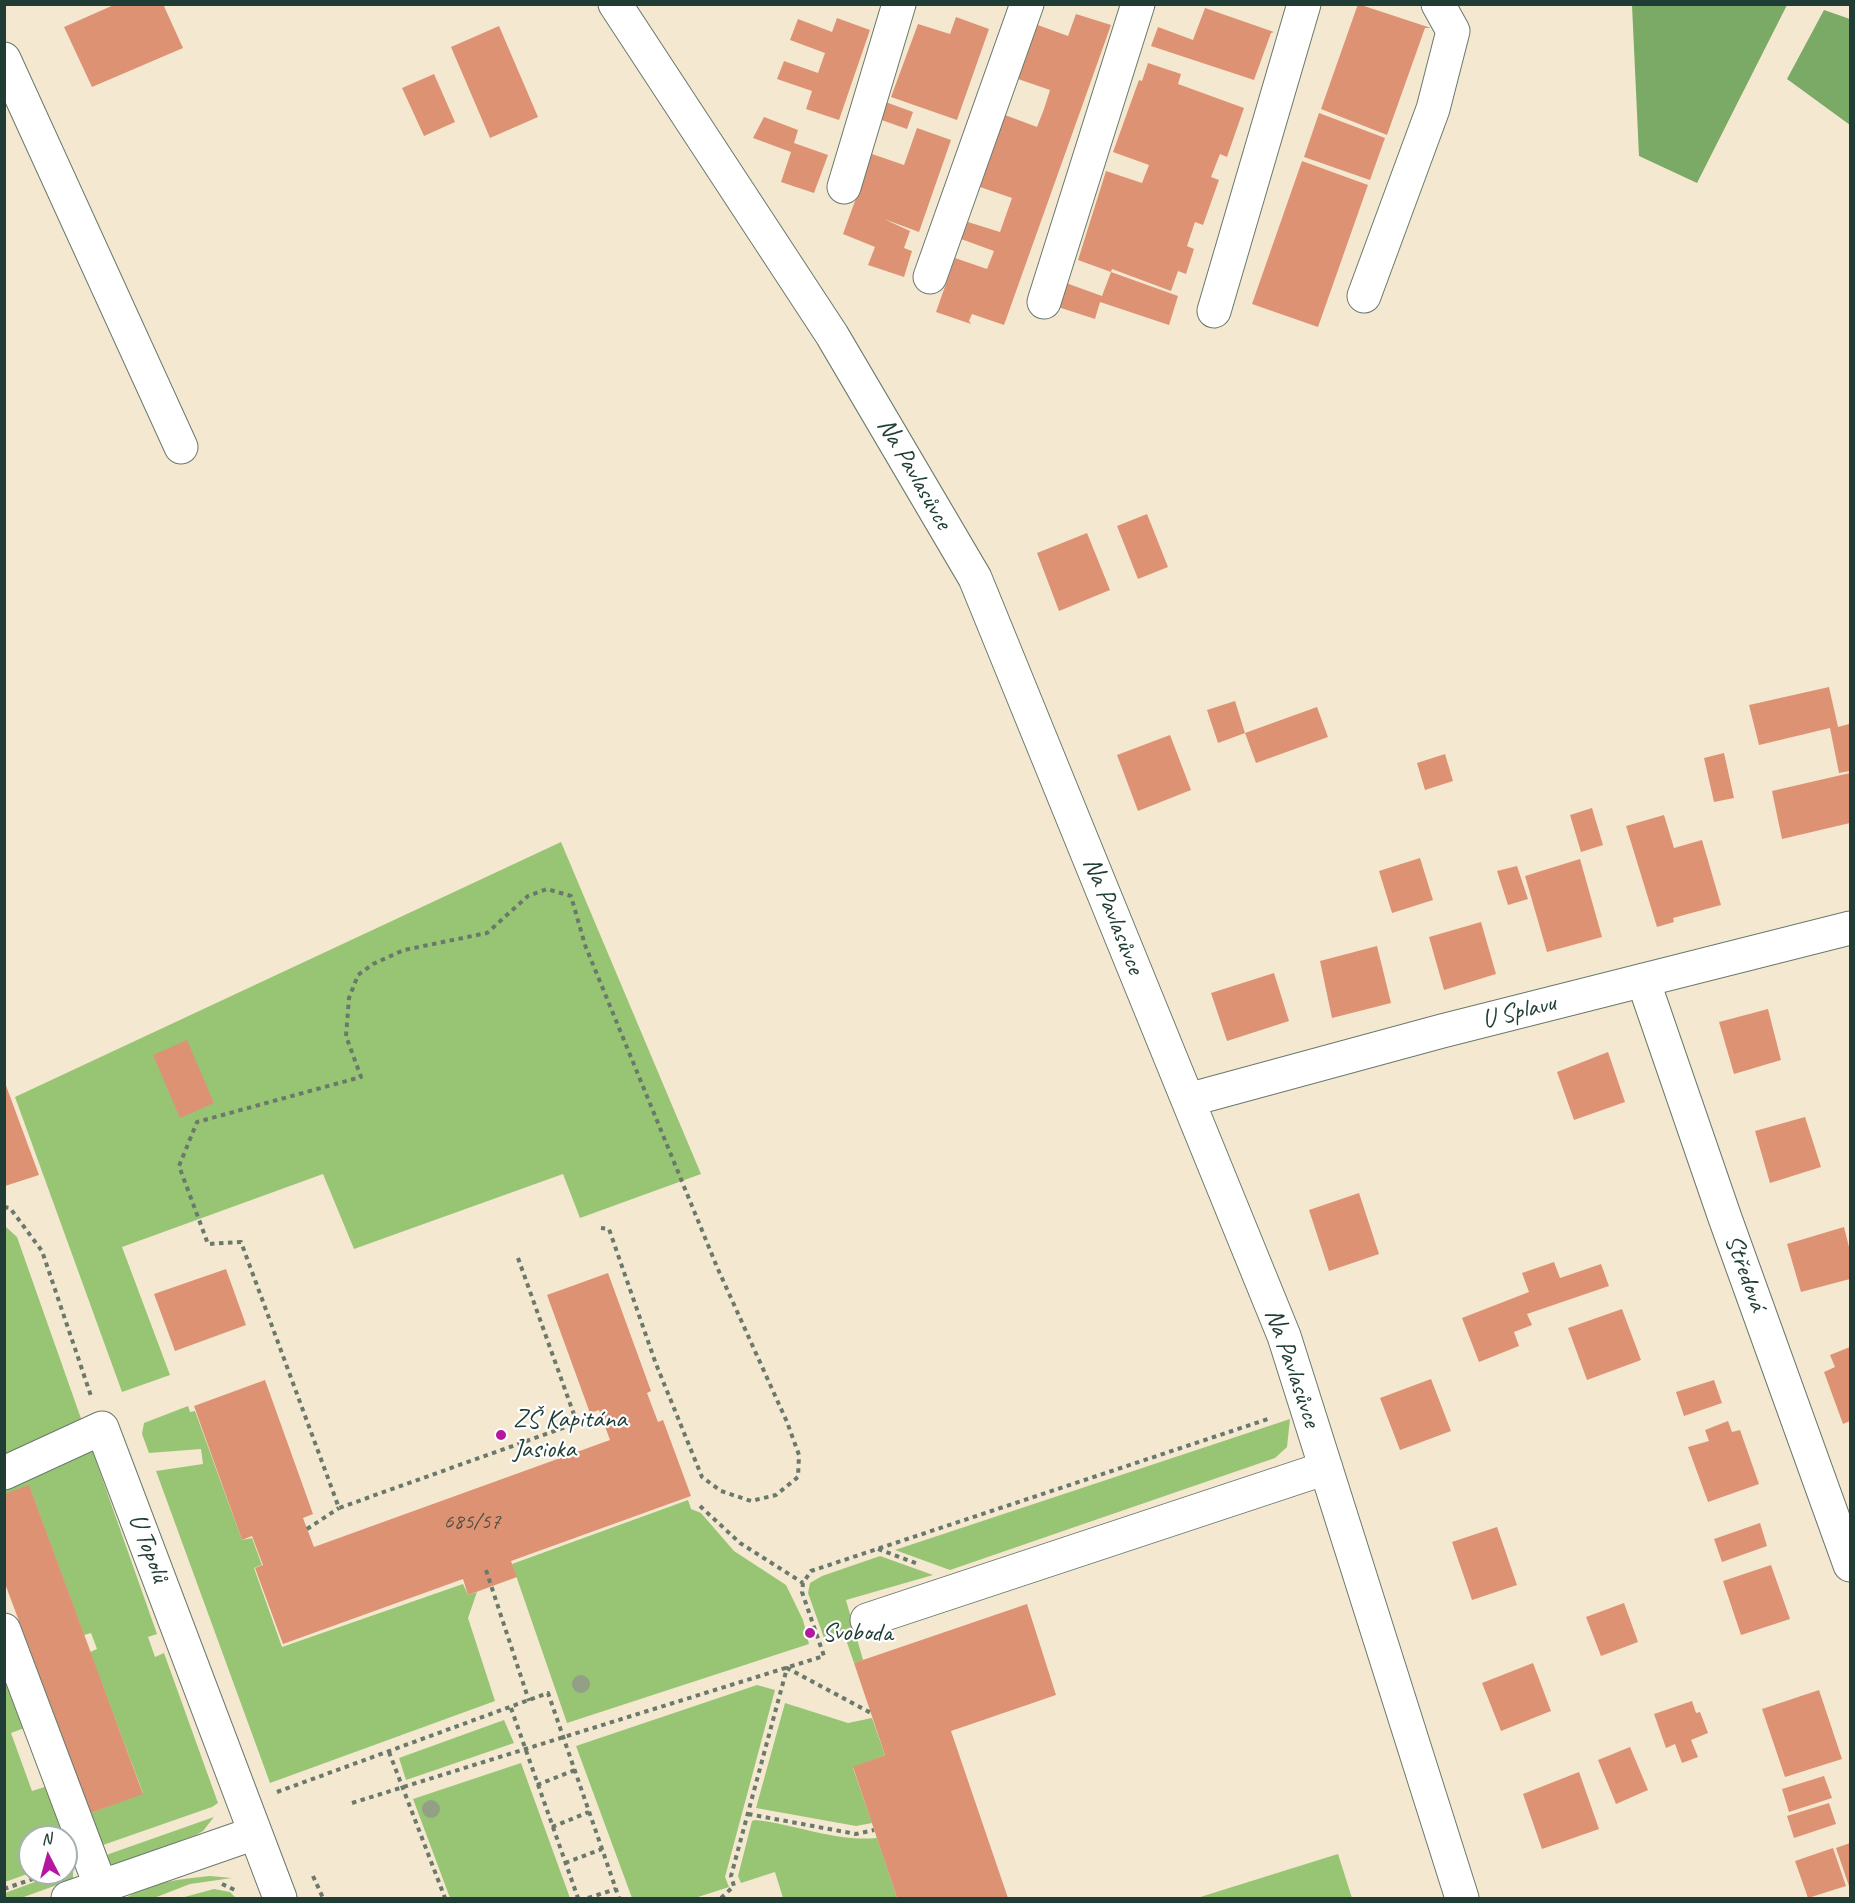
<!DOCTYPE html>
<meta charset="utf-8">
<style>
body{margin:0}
#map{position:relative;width:1855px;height:1903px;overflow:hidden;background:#f4e8d1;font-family:Caveat,sans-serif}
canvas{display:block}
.frame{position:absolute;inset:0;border:6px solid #1f3d34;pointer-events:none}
.north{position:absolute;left:18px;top:1825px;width:60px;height:60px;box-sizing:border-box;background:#fff;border:2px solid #a5b1ae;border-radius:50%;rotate:354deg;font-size:16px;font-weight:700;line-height:24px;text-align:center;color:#1f3d34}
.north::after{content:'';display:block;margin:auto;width:21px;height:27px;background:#b5179e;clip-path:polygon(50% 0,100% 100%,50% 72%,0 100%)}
</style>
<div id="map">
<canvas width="1855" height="1903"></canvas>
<div class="frame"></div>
<div class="north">N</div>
</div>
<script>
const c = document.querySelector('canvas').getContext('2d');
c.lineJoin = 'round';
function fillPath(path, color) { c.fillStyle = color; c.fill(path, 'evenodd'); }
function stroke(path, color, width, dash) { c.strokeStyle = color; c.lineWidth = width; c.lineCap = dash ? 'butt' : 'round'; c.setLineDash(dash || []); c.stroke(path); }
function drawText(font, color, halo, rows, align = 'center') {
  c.font = font + ' Caveat,sans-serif'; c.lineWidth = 4.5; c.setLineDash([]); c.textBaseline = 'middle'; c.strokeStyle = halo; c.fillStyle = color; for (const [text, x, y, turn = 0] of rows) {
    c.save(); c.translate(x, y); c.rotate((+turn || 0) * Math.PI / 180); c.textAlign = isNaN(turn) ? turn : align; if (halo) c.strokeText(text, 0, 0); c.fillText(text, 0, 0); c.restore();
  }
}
fillPath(new Path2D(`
 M561,842L701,1174L580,1218L563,1174L354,1249L323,1174L122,1247L170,1375L122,1392L15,1097Z
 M5,1226L17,1237L157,1634L148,1637L155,1657L164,1653L218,1803L212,1807L103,1845L91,1813L143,1793L90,1652L97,1649L91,1633L84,1635L29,1486L5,1494Z
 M188,1406L190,1412L195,1411L242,1540L252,1538L262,1565L254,1568L282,1647L463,1584L468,1595L477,1592L468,1618L495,1701L270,1783L156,1471L203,1464L201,1449L149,1453L142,1434L144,1423Z
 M1290,1419L1287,1447L1275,1458L950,1570L895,1550Z
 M688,1500L691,1509L701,1513L734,1551L786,1585L803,1620L809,1644L567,1723L512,1564Z
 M880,1556L933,1575L846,1600L863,1660L854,1663L843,1631L824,1638L808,1593L810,1583L822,1576Z
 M4,1664L27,1727L11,1733L32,1791L51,1785L76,1853L66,1859V1837H30V1873L5,1882Z
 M757,1685L775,1690L725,1877L729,1887L695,1898H632L576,1746Z
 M785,1703L848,1723L872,1718L885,1755L853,1768L872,1823L856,1826L756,1808Z
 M504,1720L514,1743L406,1780L399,1758Z
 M521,1763L570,1898H450L413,1799Z
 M214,1817L203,1831L196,1835L114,1865L106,1863V1856L109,1854Z
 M755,1820C795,1824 836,1842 877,1838L897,1898H783L775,1872L741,1883L738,1876L752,1821Z
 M1338,1854L1352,1898H1197Z
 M73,1868V1878L68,1881L21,1898H5V1893L59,1873H66V1870Z
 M210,1876L232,1878L190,1884L154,1898H126C150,1882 181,1879 210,1876Z
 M214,1889L230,1892L236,1898H181Z`), '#98c574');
fillPath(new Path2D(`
 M1632,5H1787L1697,183L1639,156Z
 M1824,10L1850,19V125L1787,79Z`), '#7aaa66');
fillPath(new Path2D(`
 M116,4H163L183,48L92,87L64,27Z
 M1358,4L1431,28H1425L1387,135L1321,109Z
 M1205,8L1274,32L1271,33L1254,80L1151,46L1158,27L1193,40Z
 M1076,14L1111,25L1004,325L972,314L969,321L971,324L936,312L955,258L987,269L994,251L961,239L968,222L1000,232L1012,198L980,187L1005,115L1037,127L1044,109L1050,90L1018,79L1035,24L1068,36Z
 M956,17L989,29L957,120L891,97L918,24L950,34Z
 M837,18L870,30L839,120L806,109L812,91L777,79L784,61L818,73L825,53L790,40L798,19L832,32Z
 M499,26L538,117L490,138L451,47Z
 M1148,63L1181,74L1178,84L1244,108L1227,157L1220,154L1211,177L1219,180L1203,225L1195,222L1187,246L1194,249L1186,274L1178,271L1171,291L1112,269L1111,272L1078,260L1106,171L1142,183L1149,165L1113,152L1139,80L1142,81Z
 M434,74L455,122L424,136L402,88Z
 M880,100L913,112L907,129L873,117Z
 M1319,113L1385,138L1370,180L1304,157Z
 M764,117L798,130L794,143L828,155L814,193L781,182L791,152L753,138Z
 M917,128L951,140L919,232L884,219L910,231L904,248L912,251L904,277L868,265L875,247L843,234L872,154L904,165Z
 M1302,161L1368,185L1318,327L1252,304Z
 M1111,272L1178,296L1169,325L1100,302L1095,319L1058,307L1066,283L1102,296Z
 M1147,514L1168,567L1138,579L1117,526Z
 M1087,533L1110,590L1059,611L1037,553Z
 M1829,687L1838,727L1849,724L1850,771L1839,773L1830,728L1759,745L1749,705Z
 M1235,701L1245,733L1218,743L1207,710Z
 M1317,707L1328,737L1256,763L1245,733Z
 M1170,735L1191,790L1138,811L1117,755Z
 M1724,753L1734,798L1714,802L1704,758Z
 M1445,754L1453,781L1425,790L1417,763Z
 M1850,773V823L1782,839L1772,791Z
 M1592,808L1603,845L1581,852L1570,815Z
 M1664,815L1674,848L1702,840L1721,905L1673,918L1674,922L1657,927L1626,826Z
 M1420,858L1433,900L1392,913L1379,871Z
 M1580,859L1602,937L1547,952L1525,876Z
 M1517,866L1528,899L1508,905L1497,871Z
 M1481,922L1496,974L1444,990L1429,937Z
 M1377,946L1391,1003L1332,1018L1320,961Z
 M1274,973L1289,1021L1227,1041L1211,993Z
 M1768,1009L1781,1060L1734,1074L1719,1022Z
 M187,1040L214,1103L180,1118L153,1055Z
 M1608,1052L1625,1102L1574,1120L1557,1072Z
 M4,1080L39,1175L5,1186L4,1184Z
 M1805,1117L1821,1167L1770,1183L1755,1131Z
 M1359,1193L1379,1254L1329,1271L1309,1210Z
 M1844,1227L1850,1251V1279L1801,1292L1787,1244Z
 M1554,1262L1560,1278L1601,1264L1609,1286L1527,1314L1532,1325L1514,1332L1519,1346L1479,1362L1462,1318L1529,1292L1522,1273Z
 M226,1269L246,1325L175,1351L154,1294Z
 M608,1273L651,1391L647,1393L658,1422L663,1420L691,1496L511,1561L517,1577L468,1595L463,1579L283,1644L255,1568L263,1565L252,1536L242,1540L194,1406L265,1380L313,1514L303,1518L314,1547L610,1440L599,1410L590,1413L547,1295Z
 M1622,1309L1641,1360L1587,1380L1568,1328Z
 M1850,1347V1421L1843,1424L1824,1372L1835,1367L1830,1355Z
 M1431,1379L1451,1431L1400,1450L1380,1398Z
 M1714,1380L1722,1403L1684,1416L1676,1392Z
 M1728,1421L1732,1432L1740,1430L1759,1484L1708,1502L1688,1447L1709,1441L1705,1430Z
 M29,1485L143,1794L91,1813L4,1581V1494Z
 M1760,1523L1767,1546L1722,1562L1714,1539Z
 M1497,1527L1517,1585L1472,1600L1452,1542Z
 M1771,1565L1790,1619L1741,1635L1723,1581Z
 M1624,1603L1638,1642L1601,1656L1586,1617Z
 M1027,1604L1056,1695L951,1731L1008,1898H897L853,1767L885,1755L854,1663Z
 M1533,1663L1551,1711L1501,1731L1482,1683Z
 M1819,1690L1842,1759L1785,1777L1762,1709Z
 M1692,1701L1696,1713L1700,1712L1708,1733L1691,1740L1698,1757L1682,1763L1675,1744L1666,1748L1654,1714Z
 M1630,1747L1648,1790L1616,1804L1598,1760Z
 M1579,1772L1599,1829L1542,1849L1523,1794Z
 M1824,1776L1832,1798L1789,1812L1782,1789Z
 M1829,1803L1836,1824L1794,1838L1787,1816Z
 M1850,1843V1889L1836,1848Z
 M1833,1848L1846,1886L1808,1898L1795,1861Z`), '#de9274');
const minor = new Path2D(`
 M615,4L832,335L975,578L1284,1336L1462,1898
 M4,59L181,447
 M844,187L899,4
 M930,277L1027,4
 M1364,296L1433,109L1453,31L1438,4
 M1044,302L1138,4
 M1214,311L1304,4
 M1643,980L1725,1218L1850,1565
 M1188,1100L1442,1031L1850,928
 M4,1473L102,1428L280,1898
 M867,1620L1326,1468
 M4,1630L105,1898
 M68,1898L255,1833`);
stroke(minor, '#6a796b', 35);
stroke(new Path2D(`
 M4,1207L10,1208L42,1251L91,1396
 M518,1258L577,1423L339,1508L241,1242L208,1244L179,1166L197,1122L361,1077L346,1036L349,998L358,975L373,964L404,950L487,933L528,896L547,889L571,896L585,945L717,1267L787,1422L799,1455L798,1477L776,1495L751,1501L721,1491L702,1477L656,1364L609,1229L601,1228
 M577,1423L603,1422
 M700,1506L740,1543L803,1583
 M307,1529L339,1508
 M878,1549L918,1564
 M486,1570L529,1701
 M511,1708L578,1898
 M389,1752L445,1898
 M537,1785L575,1770
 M277,1792L548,1693L619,1898
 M352,1803L824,1656L802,1592L803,1583L811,1571L1271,1418
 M748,1814L856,1834L874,1830
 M552,1827L589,1812
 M565,1863L602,1849
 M313,1876L323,1898
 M222,1884L237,1891
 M4,1889L38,1877
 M588,1898L616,1889
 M721,1898L734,1886L731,1876L787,1668L871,1713`), '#6a796b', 4, [4.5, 4.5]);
stroke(minor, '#fff', 33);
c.fillStyle = '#93a085';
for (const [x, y] of [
 [581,1684],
 [431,1809]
]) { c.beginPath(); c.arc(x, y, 9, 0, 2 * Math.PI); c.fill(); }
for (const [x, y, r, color] of [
 [501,1435,6,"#b5179e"],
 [810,1633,6,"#b5179e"]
]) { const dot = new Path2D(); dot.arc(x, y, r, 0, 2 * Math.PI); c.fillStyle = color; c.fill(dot); stroke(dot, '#fff', 2); }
drawText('22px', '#4f5244', null, [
 ["685/57",472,1522]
]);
drawText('26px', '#1f3d34', '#fff', [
 ["Na Pavlasůvce",914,474,60],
 ["Na Pavlasůvce",1113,916,68],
 ["U Splavu",1519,1012,-14],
 ["Středová",1745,1273,70],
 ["Na Pavlasůvce",1292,1368,71],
 ["U Topolů",148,1548,69]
]);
drawText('26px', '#1f3d34', '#fff', [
 ["ZŠ Kapitána",513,1420],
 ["Jasioka",513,1450],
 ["Svoboda",822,1633]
], 'left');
</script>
